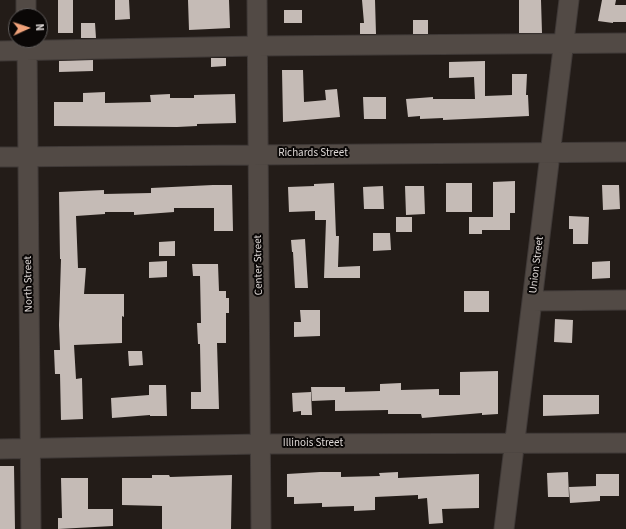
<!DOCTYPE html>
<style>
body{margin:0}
#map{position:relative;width:626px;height:529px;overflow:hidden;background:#231c18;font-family:"Source Sans 3",sans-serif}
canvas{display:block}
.north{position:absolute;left:8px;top:8px;width:40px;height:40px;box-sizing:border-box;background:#0a0706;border:1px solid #5f5b5a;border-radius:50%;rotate:87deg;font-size:11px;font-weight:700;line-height:16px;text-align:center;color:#dfd9d7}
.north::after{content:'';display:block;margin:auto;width:14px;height:18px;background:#f0a27a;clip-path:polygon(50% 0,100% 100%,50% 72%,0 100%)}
</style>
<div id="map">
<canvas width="626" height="529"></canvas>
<div class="north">N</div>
</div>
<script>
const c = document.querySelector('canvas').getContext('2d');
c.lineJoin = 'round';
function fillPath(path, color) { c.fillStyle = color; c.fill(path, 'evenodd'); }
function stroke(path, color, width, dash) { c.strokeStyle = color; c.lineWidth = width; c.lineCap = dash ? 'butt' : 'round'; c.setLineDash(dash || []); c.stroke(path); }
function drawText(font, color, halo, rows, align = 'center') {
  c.font = font + ' "Source Sans 3",sans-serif'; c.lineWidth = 4; c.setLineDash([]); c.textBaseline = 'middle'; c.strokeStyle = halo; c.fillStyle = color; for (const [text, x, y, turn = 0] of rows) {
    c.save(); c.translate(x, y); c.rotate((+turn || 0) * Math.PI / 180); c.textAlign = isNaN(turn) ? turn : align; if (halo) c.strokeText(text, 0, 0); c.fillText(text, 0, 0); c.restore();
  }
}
fillPath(new Path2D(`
 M58,0H73V33H58Z
 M115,0H129L130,19L115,20Z
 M188,0H229L230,28L189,30Z
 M362,0H375L376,34H360V23H364Z
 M519,0H541L542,33H519Z
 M602,0H616L615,5H626V22H613V23L598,21Z
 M284,10H302V23H284Z
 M413,20H428V34H413Z
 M81,23H95L96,38H81Z
 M211,58H226V66L211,67Z
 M93,60V71L59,72V61Z
 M485,61V96L512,95V74H527L526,95H528L529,116L443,120V118L420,119V116L408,117L406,99L433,97V99H475L474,77L449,78V62Z
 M282,70H303L304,102L326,100L325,90L337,89L340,117L283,122Z
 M105,92V103L151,102L150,95L170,94V98H194V95L235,94L236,123L197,124V126L177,127L54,126V102H83V93Z
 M363,97H386V119H364Z
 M515,181V213H510V230H482V234H469V217H493V182Z
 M334,183L336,236H339L338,267L360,266V278H324L326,220H315V211L289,212L288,187L314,186V184Z
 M446,183H472V212H446Z
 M213,185H232L233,231H214V208H174V212L134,215V212H105V214L76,216L78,268H86L84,294H124V317L122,316V343L74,345L76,379L82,378L83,419L61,420L60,374H55L54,350H60L59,325L61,259H60L59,192L104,190V194L151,193V188Z
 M602,185H619L620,209L603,210Z
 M383,186L384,209H364L363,187Z
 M405,186H424L425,214L406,215Z
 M569,216L589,217L588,244H573V229H569Z
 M396,217H412V232H396Z
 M373,233H390L391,250L373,251Z
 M305,239L308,288H295L293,252H292L291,240Z
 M175,241V256H159V242Z
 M167,261V277L149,278V262Z
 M610,261V278L592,279V262Z
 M192,264H218L219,291H226V298H229V313H226V343H217L219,409H191V392H201L200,344H198L197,323H201L200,276H193Z
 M464,291H489V312H464Z
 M300,310H320V336L294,337V322H301Z
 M555,319L573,320L572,343L554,342Z
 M128,351H142L143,365L129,366Z
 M498,371V414L482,415V413L422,418L421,414H388V410L335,411V400L312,401L311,387H345V392L380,391V384L401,383V390L439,389V395H460V372Z
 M149,385H166L167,416H150V415L112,418L111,398L149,395Z
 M311,392L312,415H301V411L293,412L292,393Z
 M543,395H599V414L543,416Z
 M0,466H14L15,529H0Z
 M320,472H341V477L380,476L379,473L398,472V478L479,474V508L442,509L443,523L429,524L427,498L418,499V495L375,497V510L354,511V506L322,507V503L294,504V497H287V474Z
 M568,472L569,497H548L547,473Z
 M596,474H619V496H600V501L570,503L569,487L596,486Z
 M152,475H169L170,477L232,475L231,529H162V506L122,505V478H152Z
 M61,478H88V509H113V526L58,529V518H62Z`), '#c5bbb6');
const minor = new Path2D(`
 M26,0V16
 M257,0L261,529
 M27,40L31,529
 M0,51L257,46L626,43
 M0,157L626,152
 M532,301L626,300
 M0,449L261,444L626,443
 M504,529L569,0`);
stroke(minor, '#3f3937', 21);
stroke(minor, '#524a45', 19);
drawText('11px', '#dfd9d7', '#0a0706', [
 ["Richards Street",313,154],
 ["Center Street",259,265,-91],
 ["Union Street",537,265,-83],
 ["North Street",29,284,-91],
 ["Illinois Street",313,444]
]);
</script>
